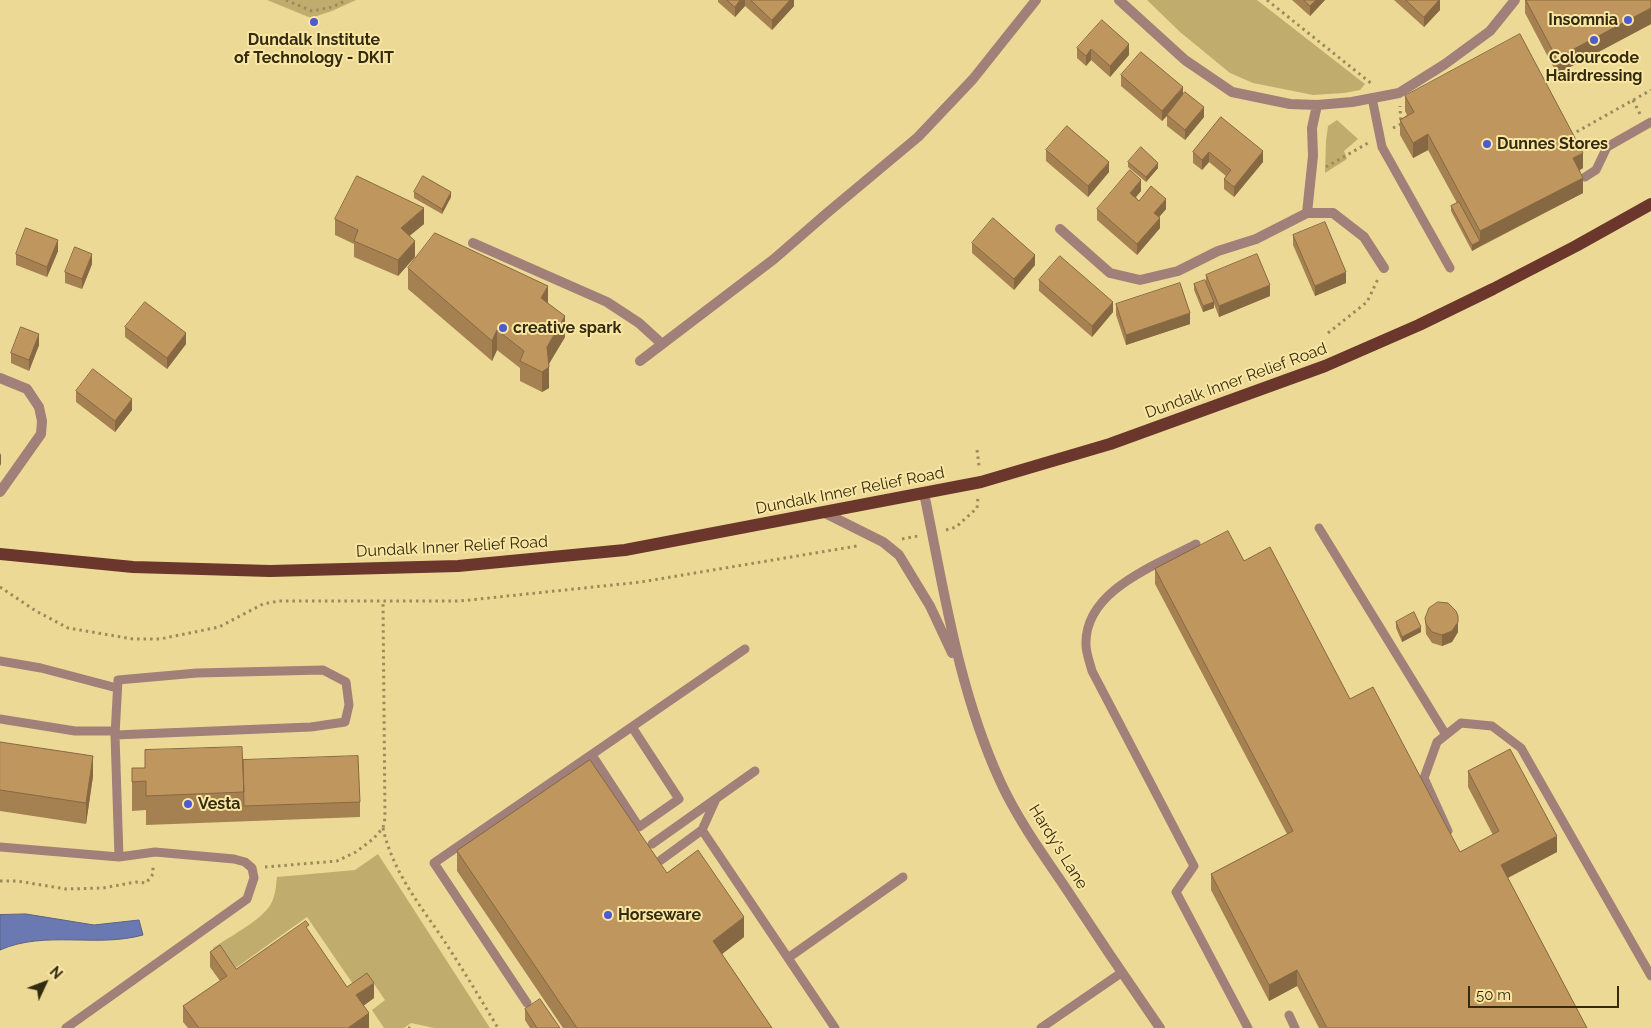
<!DOCTYPE html>
<style>
body{margin:0}
#map{position:relative;width:1651px;height:1028px;overflow:hidden;background:#edd996;font-family:Raleway,sans-serif}
canvas{display:block}
.north{position:absolute;left:20px;top:958px;width:50px;height:50px;-webkit-text-stroke:4px #fae6a3;paint-order:stroke;rotate:47deg;font-size:14px;font-weight:700;line-height:20px;text-align:center;color:#332b10}
.north::after{content:'';display:block;margin:auto;width:18px;height:22px;background:#332b10;clip-path:polygon(50% 0,100% 100%,50% 72%,0 100%)}
.scale{position:absolute;left:1468px;top:986px;width:151px;height:22px;box-sizing:border-box;border:2px solid #332b10;border-top:0;padding-left:6px;font-size:15px;line-height:18px;white-space:nowrap;color:#332b10;-webkit-text-stroke:4px #fae6a3;paint-order:stroke}
</style>
<div id="map">
<canvas width="1651" height="1028"></canvas>
<div class="north">N</div>
<div class="scale">50 m</div>
</div>
<script>
const c = document.querySelector('canvas').getContext('2d');
c.lineJoin = 'round';
function fillPath(path, color) { c.fillStyle = color; c.fill(path, 'evenodd'); }
function stroke(path, color, width, dash) { c.strokeStyle = color; c.lineWidth = width; c.lineCap = dash ? 'butt' : 'round'; c.setLineDash(dash || []); c.stroke(path); }
function drawText(font, color, halo, rows, align = 'center') {
  c.font = font + ' Raleway,sans-serif'; c.lineWidth = 4; c.setLineDash([]); c.textBaseline = 'middle'; c.strokeStyle = halo; c.fillStyle = color; for (const [text, x, y, turn = 0] of rows) {
    c.save(); c.translate(x, y); c.rotate((+turn || 0) * Math.PI / 180); c.textAlign = isNaN(turn) ? turn : align; if (halo) c.strokeText(text, 0, 0); c.fillText(text, 0, 0); c.restore();
  }
}
fillPath(new Path2D(`
 M267,0H356L332,11L311,18Z
 M1147,0H1257L1365,84L1360,90L1344,93L1313,95L1253,83L1230,73L1180,32Z
 M1337,120L1358,139L1344,151L1347,159L1325,173L1326,141L1328,126Z
 M378,854L490,1028H434L411,1023L404,1028H384L372,1010L385,1000L370,978L355,987L307,917L230,972L213,948C229,937 258,922 269,907C275,899 276,887 277,877L355,870Z`), '#c0ad6d');
const water = new Path2D(`
 M26,914L94,925L139,920L143,935C96,948 45,930 0,950V915Z`);
fillPath(water, '#6b79b3');
stroke(water, '#5a6282', 1);
stroke(new Path2D(`
 M286,0L312,11L332,7L347,0
 M1267,0L1372,84
 M1633,100L1640,114
 M1393,128L1401,124L1400,106
 M1571,135L1651,90
 M1326,167L1368,143
 M1328,333L1367,302L1378,279
 M977,450L979,466
 M946,530L956,527L977,508L978,497
 M902,539L918,536
 M0,587L36,611L68,628L133,639H160L219,627L263,604L279,601H460L641,582L857,546
 M383,828C392,870 419,904 443,939C462,968 480,998 498,1028
 M265,867L337,861L356,852L373,839L383,828L385,818L383,602
 M0,881H17L66,889L103,888L136,882L146,883L153,874V865
 M408,1028H412`), '#9a8b5a', 3, [2.5, 4]);
stroke(new Path2D(`
 M1372,98L1382,147L1450,268
 M1585,177L1596,170L1607,147L1651,122
 M1319,528L1446,735
 M1196,544C1157,565 1084,590 1086,645C1086,653 1090,663 1092,671L1194,866L1176,892L1248,1028
 M0,661L41,668L117,688
 M0,719L75,731H115
 M115,735L311,727L345,722L349,705L346,682L323,670L197,673L118,680L115,735L119,857
 M592,755L639,827L679,799L632,727
 M702,830L835,1028
 M1448,831L1424,778L1437,742L1461,723L1492,726L1521,748L1651,976
 M652,844L755,771
 M0,847L119,857L155,852L234,859L245,862L252,868L254,878L247,899L66,1028
 M661,860L702,830L716,799
 M788,958L903,877
 M527,1003L434,863L745,649
 M1289,1015L1295,1028
 M1041,1028L1121,973`), '#a08079', 9);
stroke(new Path2D(`
 M1119,0L1185,60L1232,92L1290,104L1317,105L1352,102L1399,93L1445,64L1490,31L1515,0
 M1307,213H1333L1364,237L1384,268
 M1060,229L1110,273L1140,280L1178,271L1218,251L1256,239L1307,213L1313,156L1312,128L1317,105
 M473,243L607,302L639,323L662,344
 M640,361L774,259L827,213L918,137L973,79L1036,0
 M0,378L27,389L39,407L42,421L41,434L0,492
 M924,493C944,590 958,689 1000,781C1016,816 1039,849 1061,881C1093,930 1126,979 1160,1028
 M825,513L883,542L899,555L930,606L952,653`), '#a08079', 10);
stroke(new Path2D(`
 M0,554L133,567L270,571L458,566L625,550L981,482L1110,444L1325,366L1419,325L1493,289L1576,246L1651,204`), '#6b362b', 12);
fillPath(new Path2D(`
 M718,0H794V6L772,30L745,6L735,17L718,2Z
 M1292,0H1325L1310,16Z
 M1394,0H1440V10L1424,27Z
 M1525,0H1651V24L1557,74L1525,13Z
 M1077,48L1129,55L1110,77L1091,60L1086,66L1077,58Z
 M1121,75L1183,96L1204,117L1185,140L1167,126V116L1162,121L1121,86Z
 M1405,96L1583,168L1580,170L1583,193L1472,251L1451,211V206L1457,203L1428,150L1413,158L1400,135V120L1407,115L1405,111Z
 M1221,117L1263,162L1234,197L1224,189V179L1226,176L1209,162L1202,170L1193,163V152Z
 M1046,150L1109,172L1088,197L1046,161Z
 M1128,162L1158,168L1146,182L1128,167Z
 M1141,191L1136,197L1139,201L1166,209L1159,217L1160,228L1137,255L1097,220V209Z
 M414,192L451,197L442,214L414,198Z
 M335,219L424,224L409,236L415,257L398,276L354,257V244L335,235Z
 M1293,235L1346,283L1315,296L1293,245Z
 M972,243L1035,265L1014,290L972,253Z
 M58,251L47,277L16,265V254Z
 M92,264L82,289L65,283V272Z
 M408,268L548,303L565,337L549,364V388L542,392L520,381V368L497,350L492,361L408,289Z
 M1206,275L1270,296L1219,317L1214,304V308L1203,312L1194,290V284L1206,282Z
 M1039,280L1113,312L1092,337L1039,291Z
 M1116,304L1190,324L1126,345L1116,315Z
 M125,327L186,344L167,369L125,337Z
 M39,345L29,371L11,363V353Z
 M76,391L132,410L115,432L76,402Z
 M1244,561L1350,699L1460,852L1493,835L1468,787V771L1557,852L1508,878L1587,1028H1319L1297,986L1269,1001L1211,890V874L1287,834L1155,584V569Z
 M1425,618L1458,632L1452,642L1442,646L1432,643L1426,634Z
 M1396,622L1421,632L1402,642L1396,628Z
 M0,742L93,776L86,824L0,811Z
 M145,750L243,760L360,802V817L146,825V810L132,811V768H145Z
 M457,851L667,873L744,937L722,954L772,1028H563L457,871Z
 M309,932L347,987L374,998L363,1006L369,1028H188L183,1022V1006L220,981L210,967V952L236,969Z
 M525,1009L560,1028H530L525,1020Z`), '#a58152');
fillPath(new Path2D(`
 M740,0H745V6L735,17V7Z
 M790,0H794V6L772,30V20Z
 M1316,0H1325L1310,16V6Z
 M1439,0H1440V10L1424,27V17Z
 M1651,8V24L1557,74V58Z
 M1129,44V55L1110,77V66Z
 M1091,49V60L1086,66V56Z
 M1183,87V98L1162,121V111Z
 M1204,107V117L1185,140V130Z
 M1428,134V150L1413,158V143Z
 M1263,151V162L1234,197V187Z
 M1209,152V162L1202,170V160Z
 M1583,153V168L1573,174V158Z
 M1109,162V172L1088,197V186Z
 M1158,163V168L1146,182V177Z
 M1583,178V193L1480,246V231Z
 M1141,180V191L1130,204V193Z
 M451,192V197L442,214V209Z
 M1166,199V209L1154,223V213Z
 M424,208V224L401,243V228Z
 M1160,218V228L1137,255V244Z
 M58,240V251L47,277V267Z
 M415,241V257L398,276V260Z
 M1480,241V246L1472,251V245Z
 M92,254V264L82,289V279Z
 M1035,255V265L1014,290V279Z
 M1346,272V283L1315,296V286Z
 M1270,285V296L1219,317V306Z
 M548,286V307L541,298Z
 M1113,302V312L1092,337V326Z
 M1214,302V308L1203,312V306Z
 M1190,313V324L1126,345V335Z
 M565,316V337L547,367V347Z
 M497,330V350L492,361V341Z
 M186,333V344L167,369V358Z
 M39,334V345L29,371V360Z
 M549,367V388L542,392V372Z
 M132,399V410L115,432V421Z
 M1,453V464L0,466V455Z
 M1458,622V632L1452,642L1442,646V635Z
 M1421,627V632L1402,642V637Z
 M93,756V776L86,824V803Z
 M1557,836V852L1501,881V865Z
 M744,917V937L713,961V941Z
 M1297,970V986L1269,1001V985Z
 M374,983V998L356,1011V995Z
 M369,1013V1028H348Z`), '#866942');
const building = new Path2D(`
 M727,0H740L735,7Z
 M751,0H790L772,20Z
 M1304,0H1316L1310,6Z
 M1406,0H1439L1424,17Z
 M1526,0H1651V8L1557,58Z
 M1102,20L1129,44L1110,66L1091,49L1086,56L1077,48Z
 M1520,34L1583,153L1573,158L1583,178L1480,231L1428,134L1413,143L1400,120L1414,112L1405,96Z
 M1141,52L1183,87L1162,111L1121,75Z
 M1185,92L1204,107L1185,130L1167,115Z
 M1221,117L1263,151L1234,187L1224,179L1231,170L1209,152L1202,160L1193,152Z
 M1067,126L1109,162L1088,186L1046,150Z
 M1141,147L1158,163L1146,177L1128,162Z
 M1130,170L1141,180L1130,193L1139,201L1151,186L1166,199L1154,213L1160,218L1137,244L1097,209Z
 M357,176L424,208L401,228L415,241L398,260L354,241L358,230L335,219Z
 M423,176L451,192L442,209L414,192Z
 M1459,202L1480,241L1472,245L1451,206Z
 M993,218L1035,255L1014,279L972,243Z
 M1325,222L1346,272L1315,286L1293,235Z
 M26,228L58,240L47,267L16,254Z
 M435,233L548,286L541,298L565,316L547,347L549,367L542,372L520,361L524,351L497,330L492,341L408,268Z
 M75,247L92,254L82,279L65,272Z
 M1257,254L1270,285L1219,306L1206,275Z
 M1060,256L1113,302L1092,326L1039,280Z
 M1205,280L1214,302L1203,306L1194,284Z
 M1180,283L1190,313L1126,335L1116,304Z
 M145,302L186,333L167,358L125,327Z
 M21,327L39,334L29,360L11,353Z
 M93,369L132,399L115,421L76,391Z
 M1228,531L1244,561L1270,547L1350,699L1373,687L1460,852L1499,831L1468,771L1510,749L1557,836L1501,865L1587,1028H1327L1297,970L1269,985L1211,874L1293,831L1155,569Z
 M1438,602L1448,603L1456,611L1458,616V622L1452,631L1442,635L1432,632L1426,624L1425,618L1429,608Z
 M1414,612L1421,627L1402,637L1396,622Z
 M0,742L93,756L86,803L0,790Z
 M242,747L244,792L146,796V781L132,782V768H145V750Z
 M358,756L360,802L244,806L243,760Z
 M590,760L667,873L698,850L744,917L713,941L772,1028H577L457,851Z
 M306,921L309,925L306,927L347,987L367,973L374,983L356,995L369,1013L348,1028H199L183,1006L227,976L210,952L220,945L236,969Z
 M540,999L560,1028H537L525,1009Z`);
fillPath(building, '#c0965f');
stroke(building, '#866942', 1);
for (const [x, y, r, color] of [
 [1628,20,5,"#4d5bd0"],
 [314,22,5,"#4d5bd0"],
 [1594,40,5,"#4d5bd0"],
 [1487,144,5,"#4d5bd0"],
 [503,328,5,"#4d5bd0"],
 [188,804,5,"#4d5bd0"],
 [608,915,5,"#4d5bd0"]
]) { const dot = new Path2D(); dot.arc(x, y, r, 0, 2 * Math.PI); c.fillStyle = color; c.fill(dot); stroke(dot, '#fae6a3', 2); }
drawText('bold 16px', '#332b10', '#fae6a3', [
 ["Insomnia",1618,20,"right"],
 ["Dundalk Institute",314,40,"center"],
 ["of Technology - DKIT",314,58,"center"],
 ["Colourcode",1594,58,"center"],
 ["Hairdressing",1594,76,"center"],
 ["Dunnes Stores",1497,144],
 ["creative spark",513,328],
 ["Vesta",198,804],
 ["Horseware",618,915]
], 'left');
drawText('16px', '#332b10', '#fae6a3', [
 ["Dundalk Inner Relief Road",1236,381,-20],
 ["Dundalk Inner Relief Road",850,491,-11],
 ["Dundalk Inner Relief Road",452,547,-3],
 ["Hardy's Lane",1058,847,58]
]);
</script>
